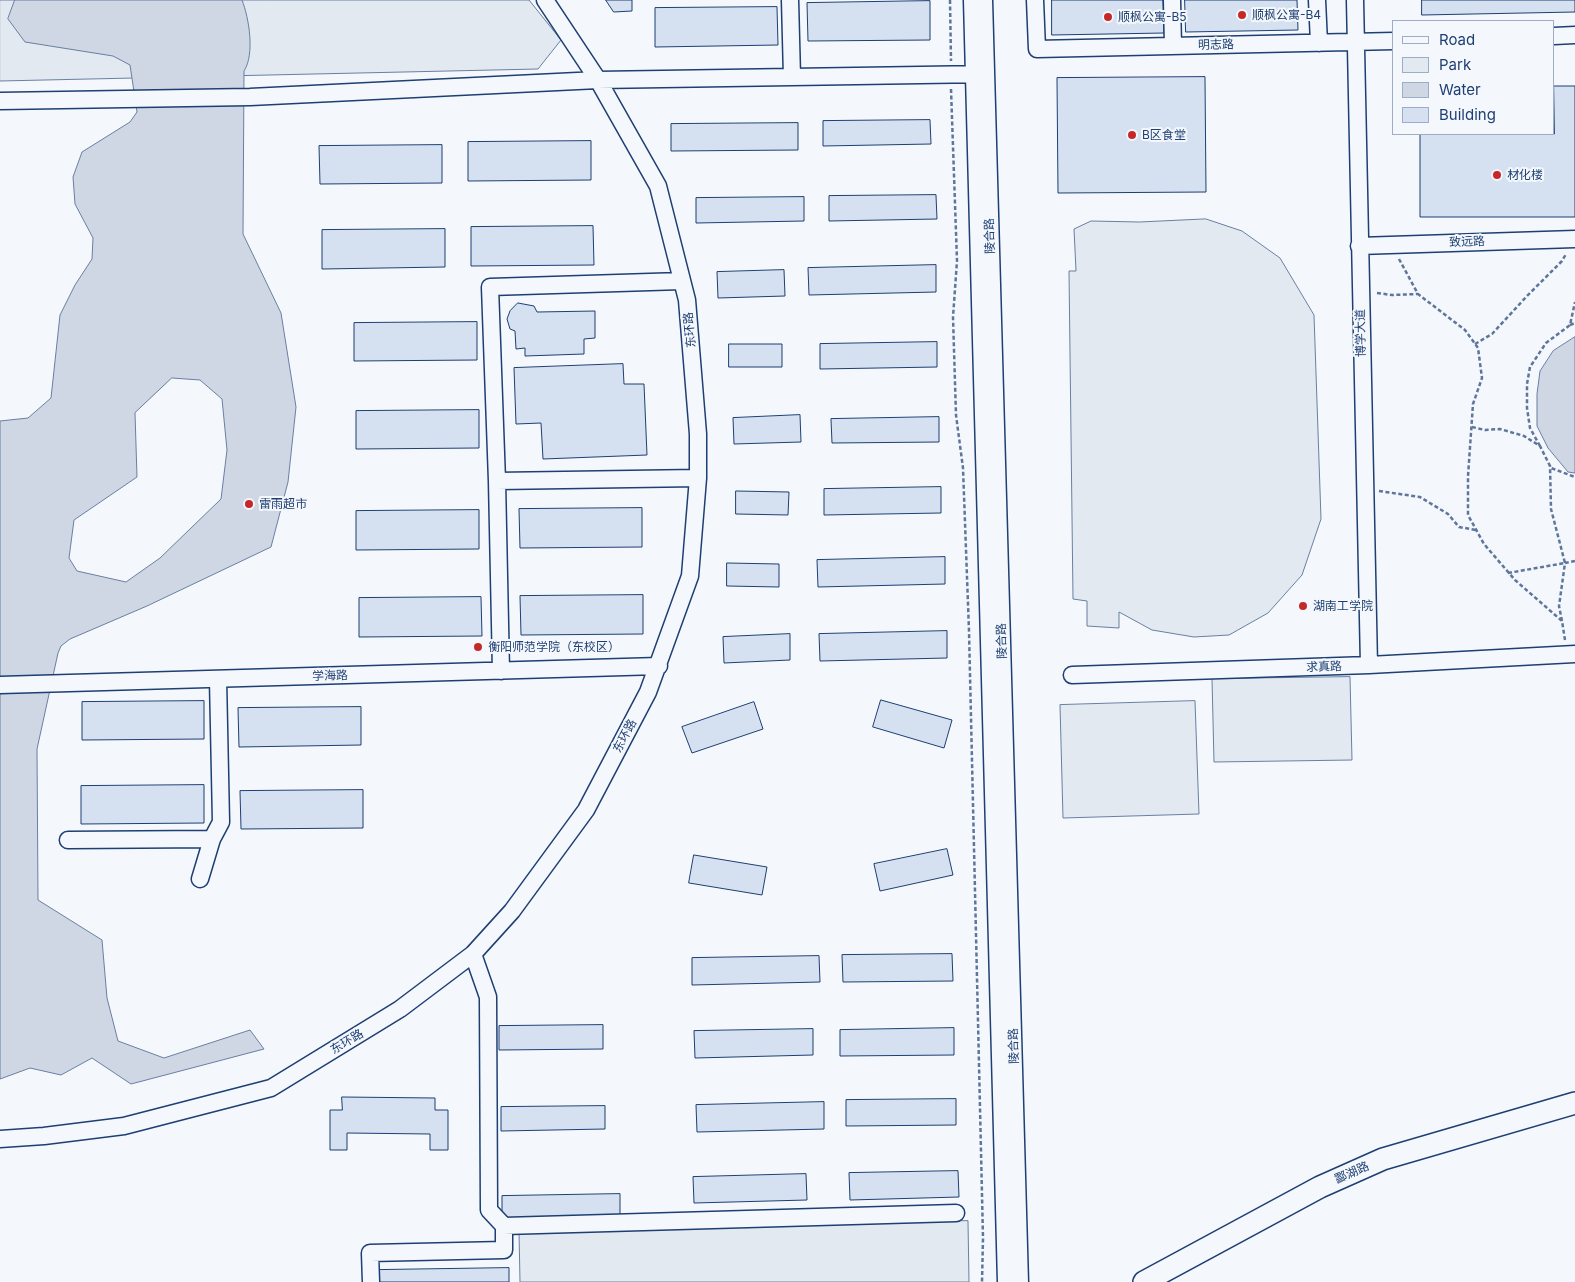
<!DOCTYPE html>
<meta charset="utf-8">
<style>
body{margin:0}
#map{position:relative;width:1575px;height:1282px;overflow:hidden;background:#f4f7fb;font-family:Inter,sans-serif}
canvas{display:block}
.legend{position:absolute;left:1392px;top:20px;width:162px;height:115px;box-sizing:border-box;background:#f4f7fb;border:1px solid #9eadc5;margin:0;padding:6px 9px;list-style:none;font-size:15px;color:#1d3f73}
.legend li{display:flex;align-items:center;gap:10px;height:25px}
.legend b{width:25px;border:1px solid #9eadc5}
</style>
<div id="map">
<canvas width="1575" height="1282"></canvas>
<ul class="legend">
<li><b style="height:6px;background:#f4f7fb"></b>Road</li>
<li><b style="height:14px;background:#e3e9f0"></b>Park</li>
<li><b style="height:14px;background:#cfd7e4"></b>Water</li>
<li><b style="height:14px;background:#d5e0f0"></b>Building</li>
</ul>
</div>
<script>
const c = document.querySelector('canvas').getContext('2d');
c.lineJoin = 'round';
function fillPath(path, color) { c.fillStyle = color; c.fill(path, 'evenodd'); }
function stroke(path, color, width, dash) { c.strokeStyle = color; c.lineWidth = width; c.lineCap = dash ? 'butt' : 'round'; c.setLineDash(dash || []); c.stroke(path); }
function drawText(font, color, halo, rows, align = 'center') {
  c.font = font + ' Inter,"Noto Sans SC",sans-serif'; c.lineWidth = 4; c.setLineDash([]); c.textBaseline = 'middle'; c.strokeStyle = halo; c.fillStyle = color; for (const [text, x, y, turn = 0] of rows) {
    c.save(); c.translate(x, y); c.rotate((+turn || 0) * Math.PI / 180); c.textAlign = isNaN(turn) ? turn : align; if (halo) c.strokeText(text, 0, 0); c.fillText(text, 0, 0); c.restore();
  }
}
const green = new Path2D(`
 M0,0H529L561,40L538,69L0,81Z
 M1206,219L1242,231L1280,258L1314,315L1321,519L1302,575L1268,613L1229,635L1194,637L1152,630L1119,612V628L1087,626V601L1073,599L1069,271H1076L1074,229L1091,221L1139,222Z
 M1350,677L1352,760L1214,762L1212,679Z
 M1195,701L1199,814L1063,818L1060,705Z
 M968,1221L969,1282H520L519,1231Z`);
fillPath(green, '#e3e9f0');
stroke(green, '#687fa3', 1);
const water = new Path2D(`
 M15,0H242C249,18 255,54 244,71L243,234L281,313L296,407L288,482L271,547L147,606L70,639L61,646L58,653L37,749L38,900L102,940L107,998L118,1041L164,1058L250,1030L264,1049L131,1084L92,1058L61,1075L30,1068L0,1079V421L28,418L51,398L60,315L75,285L92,259L93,238L75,204L73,177L82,152L130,122L137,112L130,65L113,56L25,42L8,19ZM172,378L200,380L222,399L227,450L221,499L160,558L126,582L77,571L69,558L74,520L137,477L135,413Z
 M1575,337V473L1568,472L1548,448L1537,426V394L1540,371L1553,351Z`);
fillPath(water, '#cfd7e4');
stroke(water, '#687fa3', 1);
const building = new Path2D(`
 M606,0H632V11L614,12Z
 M1052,0H1163L1164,33L1052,35Z
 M1185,0H1297L1298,30L1186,32Z
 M1422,0H1575V12L1422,15Z
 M930,1V40L808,41L807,3Z
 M777,7L778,45L655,47V8Z
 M1205,77L1206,192L1058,193L1057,78Z
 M1554,86H1575V217H1420V134H1554Z
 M930,120L931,144L823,146V121Z
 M798,123V150L671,151V124Z
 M591,141V180L468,181V142Z
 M442,145V183L320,184L319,146Z
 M936,195L937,219L829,221V196Z
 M804,197V221L696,223V198Z
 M593,226L594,265L471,266V227Z
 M445,229V267L322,269V230Z
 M936,265V292L809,295L808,268Z
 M784,270L785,296L718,298L717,272Z
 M518,303L534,306L537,312L595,311V338L584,339V354L525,356V348L516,349L515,331L510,329L507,319L510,311Z
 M477,322V360L354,361V323Z
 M937,342V367L820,369V344Z
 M729,344H782V367H729Z
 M623,364L624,384H644L647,455L543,459L541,423L516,424L514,368Z
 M479,410V448L356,449V411Z
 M800,415L801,442L734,444L733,418Z
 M939,417V442L832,443L831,419Z
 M941,487V513L824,515V489Z
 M736,491L789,492L788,515L736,514Z
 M642,508V547L520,548L519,509Z
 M479,510V549L356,550V511Z
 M945,557V584L818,587L817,560Z
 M727,563L779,564V587L727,586Z
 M643,595V634L521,635L520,596Z
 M481,597L482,636L359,637V598Z
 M947,631V658L820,661L819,634Z
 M790,634V660L724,663L723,637Z
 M881,700L952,720L944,748L873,727Z
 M204,701V739L82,740V702Z
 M754,702L763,729L692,753L682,727Z
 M361,707V745L239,747L238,708Z
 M204,785V823L81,824V786Z
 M363,790V828L241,829L240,791Z
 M947,849L953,875L880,891L874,864Z
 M694,855L767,867L762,895L689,883Z
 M952,954L953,981L843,982L842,955Z
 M819,956L820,982L692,985V958Z
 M603,1025V1049L499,1050V1026Z
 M954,1028V1055L840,1056V1030Z
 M813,1029V1055L695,1058L694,1031Z
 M342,1097L435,1098V1110H448V1150H430V1134L347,1133V1150H330V1110H342Z
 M956,1099V1125L846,1126V1100Z
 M824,1102V1129L697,1132L696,1105Z
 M605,1106V1129L501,1131V1107Z
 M958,1171L959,1197L850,1200L849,1173Z
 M806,1174L807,1200L694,1203L693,1177Z
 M620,1194V1219L502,1221V1196Z
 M509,1268V1282H379L378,1270Z`);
fillPath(building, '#d5e0f0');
stroke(building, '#1d3f73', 1);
const minor = new Path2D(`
 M790,0L792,77
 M972,0L1006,1282
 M984,0L1020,1282
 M1035,0L1037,49L1394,41
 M1172,0L1173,46
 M1317,0L1319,43
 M1355,0L1369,665
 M1554,36L1575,35
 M0,101L250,97L598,80L985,74
 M1359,246L1575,239
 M497,481L698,478
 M501,671L497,481L490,287L682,281
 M1072,675L1369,665L1575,654
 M0,685L659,666
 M68,840L212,839L221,822L218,679
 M200,879L212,839
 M473,954L488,997L489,1210L504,1226
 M0,1139L44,1136L124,1126L271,1088L400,1009L473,954L512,911L586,810L648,692L690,576L698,478V434L687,300L658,186L598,80L545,0
 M371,1282L370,1253L504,1250V1226L956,1213`);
const major = new Path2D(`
 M1144,1282L1320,1187L1383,1159L1575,1103`);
stroke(minor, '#1d3f73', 19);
stroke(major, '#1d3f73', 24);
stroke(new Path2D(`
 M950,0L951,61
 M951,89L957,261L953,317L956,415L963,468L969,631L983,1238L982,1282
 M1399,259L1418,294L1465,330L1478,348L1482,378L1473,404L1468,476V515L1484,544L1515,580L1562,621L1565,640
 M1377,293L1392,295L1418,294
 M1570,325L1575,323
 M1475,344L1492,334L1527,296L1562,261L1566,254
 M1472,427L1485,430L1500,429L1524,436L1540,446L1551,468L1575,477
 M1540,446L1530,428L1527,408V384L1530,367L1546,343L1570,325L1575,302
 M1379,491L1420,497L1448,514L1459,527L1476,530
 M1508,573L1565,563L1551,509L1550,465
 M1562,621L1559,606L1565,563L1575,561`), '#5e769c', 2.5, [4, 2.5]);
stroke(minor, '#f4f7fb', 16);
stroke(major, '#f4f7fb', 21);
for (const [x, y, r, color] of [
 [1242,15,5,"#c62828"],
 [1108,17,5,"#c62828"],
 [1132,135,5,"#c62828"],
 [1497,175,5,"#c62828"],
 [249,504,5,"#c62828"],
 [1303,606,5,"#c62828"],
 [478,647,5,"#c62828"]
]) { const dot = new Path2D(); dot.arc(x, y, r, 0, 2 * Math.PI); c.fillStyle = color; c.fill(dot); stroke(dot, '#f4f7fb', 2); }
drawText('12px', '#1d3f73', '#f4f7fb', [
 ["顺枫公寓-B4",1252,15],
 ["顺枫公寓-B5",1118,17],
 ["B区食堂",1142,135],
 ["材化楼",1507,175],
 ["雷雨超市",259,504],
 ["湖南工学院",1313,606],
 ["衡阳师范学院（东校区）",488,647]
], 'left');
drawText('12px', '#1d3f73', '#f4f7fb', [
 ["明志路",1216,45,-1],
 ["陵合路",990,236,-92],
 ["致远路",1467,242,-2],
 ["东环路",690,330,-95],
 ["博学大道",1361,333,-91],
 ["陵合路",1002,641,-92],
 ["求真路",1324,667,-2],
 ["学海路",330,676,-2],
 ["东环路",625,736,-62],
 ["东环路",347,1042,-31],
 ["陵合路",1014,1046,-92],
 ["酃湖路",1352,1173,-24]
]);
</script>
